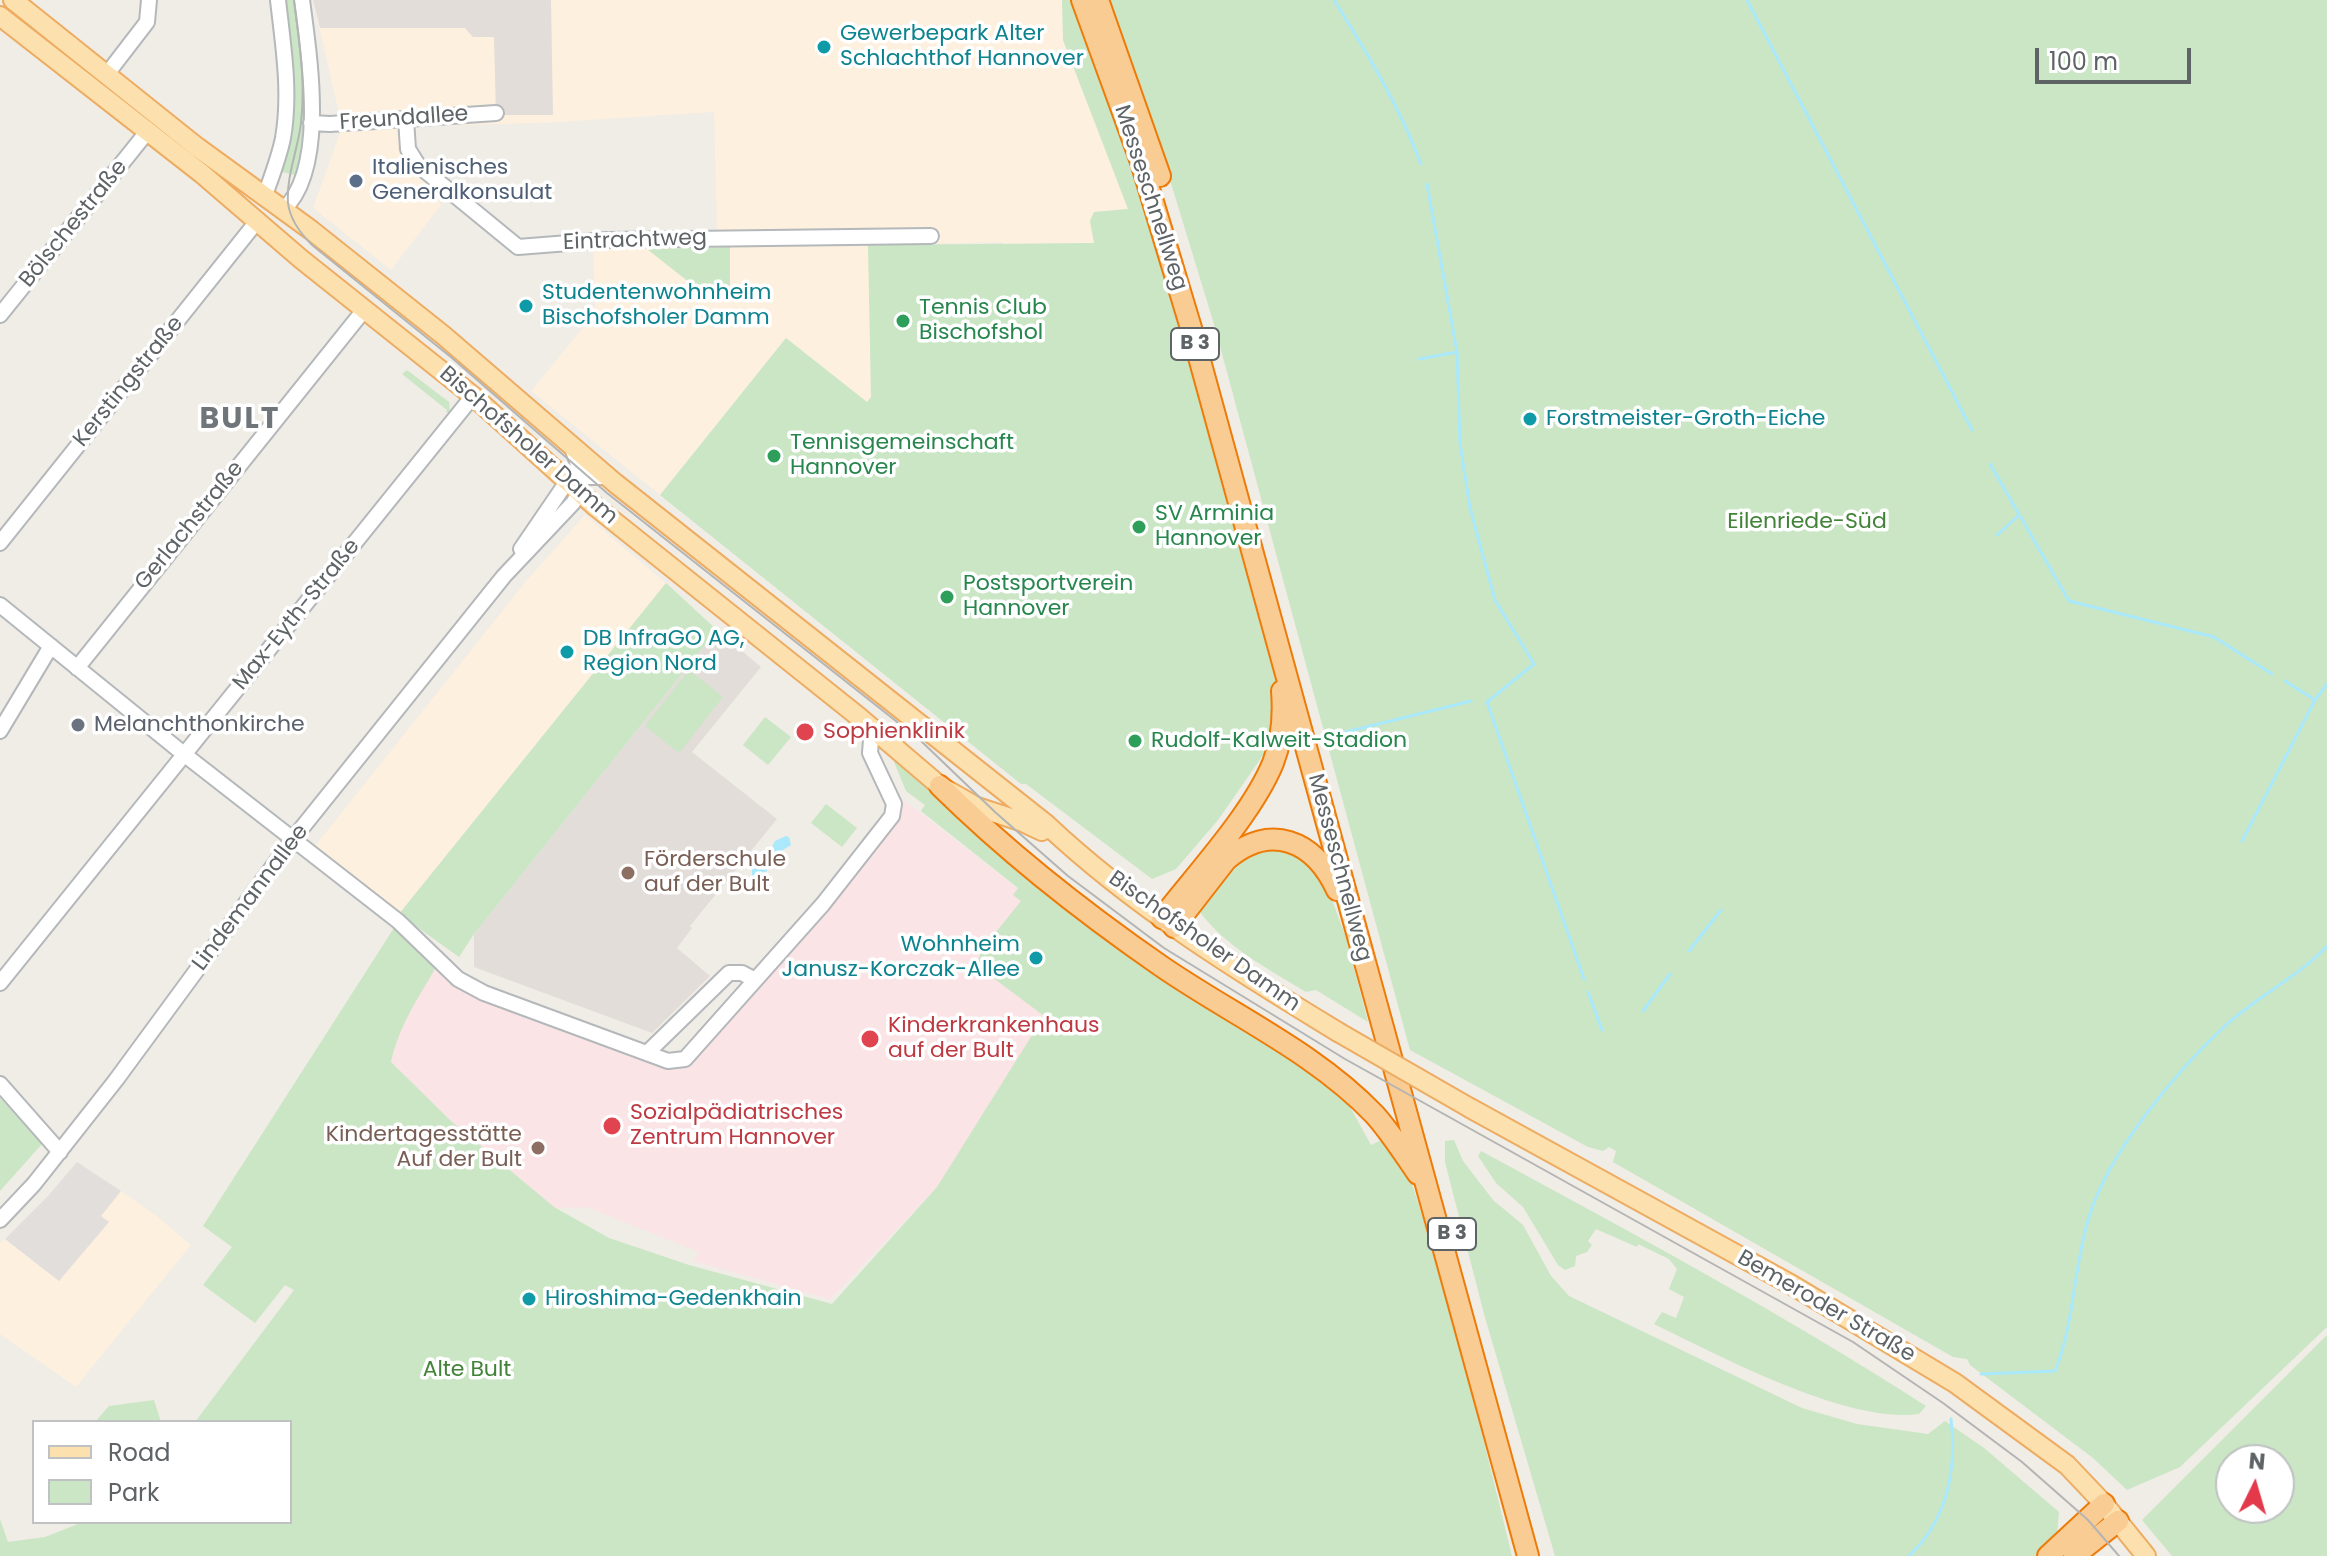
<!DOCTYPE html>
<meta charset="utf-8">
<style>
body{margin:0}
#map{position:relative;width:2327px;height:1556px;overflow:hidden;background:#f0ece6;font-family:Poppins,sans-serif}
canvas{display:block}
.legend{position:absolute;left:32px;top:1420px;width:260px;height:104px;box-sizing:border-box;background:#fff;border:2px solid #bfc1c2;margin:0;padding:10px 14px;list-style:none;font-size:24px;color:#5e6366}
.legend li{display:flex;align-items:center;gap:16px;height:40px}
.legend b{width:40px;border:2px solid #bfc1c2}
.north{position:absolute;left:2215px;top:1444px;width:80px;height:80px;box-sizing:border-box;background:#fff;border:2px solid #bfc1c2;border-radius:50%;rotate:5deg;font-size:22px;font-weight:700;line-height:32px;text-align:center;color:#5e6366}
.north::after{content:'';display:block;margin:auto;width:28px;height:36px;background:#e3394b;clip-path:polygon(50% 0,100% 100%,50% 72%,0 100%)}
.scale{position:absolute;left:2035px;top:48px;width:156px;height:36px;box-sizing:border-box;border:4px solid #5e6366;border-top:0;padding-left:10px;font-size:24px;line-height:28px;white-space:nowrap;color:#5e6366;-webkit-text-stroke:6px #fff;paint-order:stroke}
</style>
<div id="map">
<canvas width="2327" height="1556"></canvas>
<ul class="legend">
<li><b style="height:10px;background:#fce1af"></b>Road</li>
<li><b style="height:22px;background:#cae6c4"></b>Park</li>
</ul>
<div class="north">N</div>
<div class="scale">100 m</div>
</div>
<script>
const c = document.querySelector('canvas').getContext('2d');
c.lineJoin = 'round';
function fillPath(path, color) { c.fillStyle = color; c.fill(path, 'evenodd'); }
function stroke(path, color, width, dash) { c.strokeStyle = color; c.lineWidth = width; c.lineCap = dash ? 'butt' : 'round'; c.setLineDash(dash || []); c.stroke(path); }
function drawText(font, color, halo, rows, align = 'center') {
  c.font = font + ' Poppins,sans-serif'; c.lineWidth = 7; c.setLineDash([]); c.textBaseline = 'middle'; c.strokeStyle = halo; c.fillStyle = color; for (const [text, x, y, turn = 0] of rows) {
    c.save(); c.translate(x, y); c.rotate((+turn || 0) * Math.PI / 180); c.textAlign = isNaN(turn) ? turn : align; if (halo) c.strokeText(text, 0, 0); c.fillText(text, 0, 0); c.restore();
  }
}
fillPath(new Path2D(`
 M313,0H1062L1063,40L1129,209L1094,212L1090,221L1094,243L1003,245L1002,242L869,245L871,397L867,403L786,338L660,495L531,391L595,313L593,239L717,234L714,112L543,123L413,126L412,138L420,162L441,205L391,270L313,208L342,127Z
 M585,515L666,583L399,914L315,846L527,580Z
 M121,1191L154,1214L191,1245L76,1387L0,1334V1243L5,1239L59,1281L108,1222L101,1216Z`), '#fdf0de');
fillPath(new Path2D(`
 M77,1162L121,1191L101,1216L109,1222L59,1281L5,1239L48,1196Z`), '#e1dedb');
fillPath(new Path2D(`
 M313,0H551L553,115H496L494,37H473L465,28H320Z
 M717,630L761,667L692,752L777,819L690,926L692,928L677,948L710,976L652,1033L474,967V934Z`), '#e2ddd8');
fillPath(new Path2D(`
 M900,797L1018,889L1021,901L983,948L976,965L1045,1016L937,1187L830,1299L693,1261L699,1252L587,1207L554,1208L451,1121L391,1062L400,1030L414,1001L435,969L467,994L554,1027L664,1066L689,1062L894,818V798Z`), '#fbe4e6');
fillPath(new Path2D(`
 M284,0H297L305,52L306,126L298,176L279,171Z
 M1062,0H1074L1136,164L1202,398L1220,478L1276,683L1268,748L1218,820L1176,869L1152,879L1026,784H1021L660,495L786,338L867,402L871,397L868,245L1094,243L1090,221L1094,212L1128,209L1063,40Z
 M1109,0H2327V1327L2180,1467L2127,1490L2093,1458L1970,1365L1967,1359L1953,1357L1613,1162L1616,1151L1609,1147L1603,1151L1588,1147L1410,1050L1214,324L1144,95Z
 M730,247V294H704L647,249Z
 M407,370L449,402L450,413L446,412L447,410L402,374Z
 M666,583L717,630L474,934L459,957L399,914Z
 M689,670L723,697L679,753L645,726Z
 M765,717L791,737L768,765L743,745Z
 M898,759L960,820L1112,940L1270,1043L1344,1096L1371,1145L1384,1139L1411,1181L1423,1218L1464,1361L1512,1556H0V1519L8,1542L45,1537L83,1522H290V1422H195L294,1290L285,1285L255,1323L203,1285L232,1247L203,1226L394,928L435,969C417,1000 399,1026 391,1062L451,1121L554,1207L609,1238L689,1265L832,1304L937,1187L1044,1016L976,965L983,948L1021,901L1013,895L1018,888L921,811L925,805L906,791L894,762Z
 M826,804L857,828L842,847L811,823Z
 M1289,847L1323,875L1346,938L1368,1022L1316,990L1306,992C1267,968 1227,948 1199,911L1240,856L1251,849Z
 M0,1098L42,1144L0,1191Z
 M1454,1140L1463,1161L1493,1200L1523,1225L1551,1276L1569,1296L1802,1408L1857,1424L1928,1434L1945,1421L1984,1448L2059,1512L2057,1535L2035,1556H1555L1484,1314L1445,1162V1141Z
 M1481,1151C1632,1233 1782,1313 1926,1406L1919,1414C1847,1424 1720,1356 1654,1324L1662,1312L1676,1318L1684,1297L1669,1289L1677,1269L1669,1259L1638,1244L1637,1247L1596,1229L1588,1241L1592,1245L1587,1252L1576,1256L1575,1266L1565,1270L1558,1265L1523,1207L1496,1183L1478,1156Z
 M2327,1335V1556H2172L2142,1520ZM2279,1460V1508H2231V1460Z
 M154,1400L161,1422H95L109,1406Z`), '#cae6c4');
fillPath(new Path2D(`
 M786,836L789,837L791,845L768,859L767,871L752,879V864L768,856L775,841Z`), '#aae8fc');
stroke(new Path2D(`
 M1334,0C1367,53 1399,105 1421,164
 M1747,0L1972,430
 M1427,184L1457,352L1460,443L1470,508L1495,600L1534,664L1487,702L1584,979
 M1419,359L1457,352
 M1990,464L2069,601L2214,637L2272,674
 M1997,535L2018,516
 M2285,681L2315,700
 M1338,734L1471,701
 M2242,841L2315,700L2327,684
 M1689,951L1721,910
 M1588,992L1602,1030
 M1643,1011L1670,974
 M1981,1374L2055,1371C2075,1322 2073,1268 2089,1217C2108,1153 2177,1070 2226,1025C2258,996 2298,977 2327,946
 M1909,1556C1948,1519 1957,1471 1951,1419`), '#aae8fc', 3);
const minor = new Path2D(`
 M107,74L147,22L149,0
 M406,119L408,149L418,165L518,247L607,240L931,236
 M311,123L330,124L496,113
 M264,198C271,178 279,158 283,138C291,92 283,45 278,0
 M283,210C328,169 309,54 302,0
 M0,315L147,132
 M0,543L258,220
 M521,549L564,486L583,477H609
 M0,605L185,755L398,921L458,979L484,993L668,1061L685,1059L823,904L892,816L894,804L870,753L872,727
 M77,668L364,310
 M0,731L51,646
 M0,983L473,396
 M648,1052L729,973H742L753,979
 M0,1084L60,1152
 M0,1220L34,1184L116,1080L293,839L504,576L573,503C587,483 580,469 572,448`);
const major = new Path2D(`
 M13,0L197,147L311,230L443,335L615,483L1046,824C1133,906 1236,970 1338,1032
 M0,16L201,173L301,259L473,396L596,507L859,717L940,786L977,807L1023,822L1042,831
 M1470,1108L1792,1285L1955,1383L2067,1465L2104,1504L2146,1556`);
const highway = new Path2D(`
 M1082,0L1141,162L1191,328L1528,1556
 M1098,0L1160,176
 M940,786C1007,852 1083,912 1161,966C1232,1015 1315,1052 1375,1115C1391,1133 1404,1154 1418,1174
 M1162,918C1197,873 1252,814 1273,763C1282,740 1284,716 1282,691
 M1174,927L1226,860C1270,822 1314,840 1337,890
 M2048,1556L2104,1504
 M2074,1556L2118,1521`);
stroke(minor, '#b4b8ba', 18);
stroke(major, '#edac62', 22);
stroke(highway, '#ee7b08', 24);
stroke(minor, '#fff', 14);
stroke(major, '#fce1af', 18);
stroke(highway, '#f9cc94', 20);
stroke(new Path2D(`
 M294,0C299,41 306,82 301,123C298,149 286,177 288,203C290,220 300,233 312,245L452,358L607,493L920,740L995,812L1068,876L1164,948L1345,1059L1853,1342L1943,1403L2022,1462L2088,1520L2119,1556`), '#b3b4b4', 2);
const majorBridge = new Path2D(`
 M1338,1032L1470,1108`);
stroke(majorBridge, '#edac62', 22, []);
stroke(majorBridge, '#fce1af', 18);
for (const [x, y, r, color] of [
 [824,47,8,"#0f9aa8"],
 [356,181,8,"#5c6f8a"],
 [526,306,8,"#0f9aa8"],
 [903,321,8,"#2e9e5b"],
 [1530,419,8,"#0f9aa8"],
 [774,456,8,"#2e9e5b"],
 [1139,527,8,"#2e9e5b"],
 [947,597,8,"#2e9e5b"],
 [567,652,8,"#0f9aa8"],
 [78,725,8,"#6b7280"],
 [805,732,10,"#e0444e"],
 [1135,741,8,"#2e9e5b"],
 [628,873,8,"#8d6e63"],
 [1036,958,8,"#0f9aa8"],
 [870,1039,10,"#e0444e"],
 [612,1126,10,"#e0444e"],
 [538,1148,8,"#8d6e63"],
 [529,1299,8,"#0f9aa8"]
]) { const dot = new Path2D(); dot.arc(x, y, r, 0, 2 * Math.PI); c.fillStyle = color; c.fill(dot); stroke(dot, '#fff', 3); }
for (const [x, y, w] of [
 [1195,344,48],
 [1452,1234,48]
]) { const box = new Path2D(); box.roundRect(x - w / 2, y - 16, w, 32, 6); c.fillStyle = '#fff'; c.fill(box); stroke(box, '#5e6366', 2); }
drawText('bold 20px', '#5e6366', null, [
 ["B 3",1195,344],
 ["B 3",1452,1234]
]);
drawText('22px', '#0d838f', '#fff', [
 ["Gewerbepark Alter",840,34],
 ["Schlachthof Hannover",840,59],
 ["Studentenwohnheim",542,293],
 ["Bischofsholer Damm",542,318],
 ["Forstmeister-Groth-Eiche",1546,419],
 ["DB InfraGO AG,",583,639],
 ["Region Nord",583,664],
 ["Wohnheim",1020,945,"right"],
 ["Janusz-Korczak-Allee",1020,970,"right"],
 ["Hiroshima-Gedenkhain",545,1299]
], 'left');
drawText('22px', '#5e6366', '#fff', [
 ["Freundallee",404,119,-4],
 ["Messeschnellweg",1150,198,72],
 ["Bölschestraße",74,224,-51],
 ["Eintrachtweg",635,241,-2],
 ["Kerstingstraße",129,382,-51],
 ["Bischofsholer Damm",528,446,41],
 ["Gerlachstraße",190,526,-51],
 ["Max-Eyth-Straße",297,615,-51],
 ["Messeschnellweg",1339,868,75],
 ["Lindemannallee",251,898,-53],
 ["Bischofsholer Damm",1204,942,35],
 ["Bemeroder Straße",1826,1307,30]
]);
drawText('22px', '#4e5e75', '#fff', [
 ["Italienisches",372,168],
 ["Generalkonsulat",372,193]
], 'left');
drawText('22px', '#27864d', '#fff', [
 ["Tennis Club",919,308],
 ["Bischofshol",919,333],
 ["Tennisgemeinschaft",790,443],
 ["Hannover",790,468],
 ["SV Arminia",1155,514],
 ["Hannover",1155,539],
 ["Postsportverein",963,584],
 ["Hannover",963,609],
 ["Rudolf-Kalweit-Stadion",1151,741]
], 'left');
drawText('22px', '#428338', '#fff', [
 ["Eilenriede-Süd",1807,522],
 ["Alte Bult",467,1370]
]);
drawText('22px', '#5b616d', '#fff', [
 ["Melanchthonkirche",94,725]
], 'left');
drawText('22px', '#be3a42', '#fff', [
 ["Sophienklinik",823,732],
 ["Kinderkrankenhaus",888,1026],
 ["auf der Bult",888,1051],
 ["Sozialpädiatrisches",630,1113],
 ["Zentrum Hannover",630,1138]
], 'left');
drawText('22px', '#785e54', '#fff', [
 ["Förderschule",644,860],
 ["auf der Bult",644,885],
 ["Kindertagesstätte",522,1135,"right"],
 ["Auf der Bult",522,1160,"right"]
], 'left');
c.letterSpacing = '2px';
drawText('bold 30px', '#6f7578', '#fff', [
 ["BULT",240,420]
]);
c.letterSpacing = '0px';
</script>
